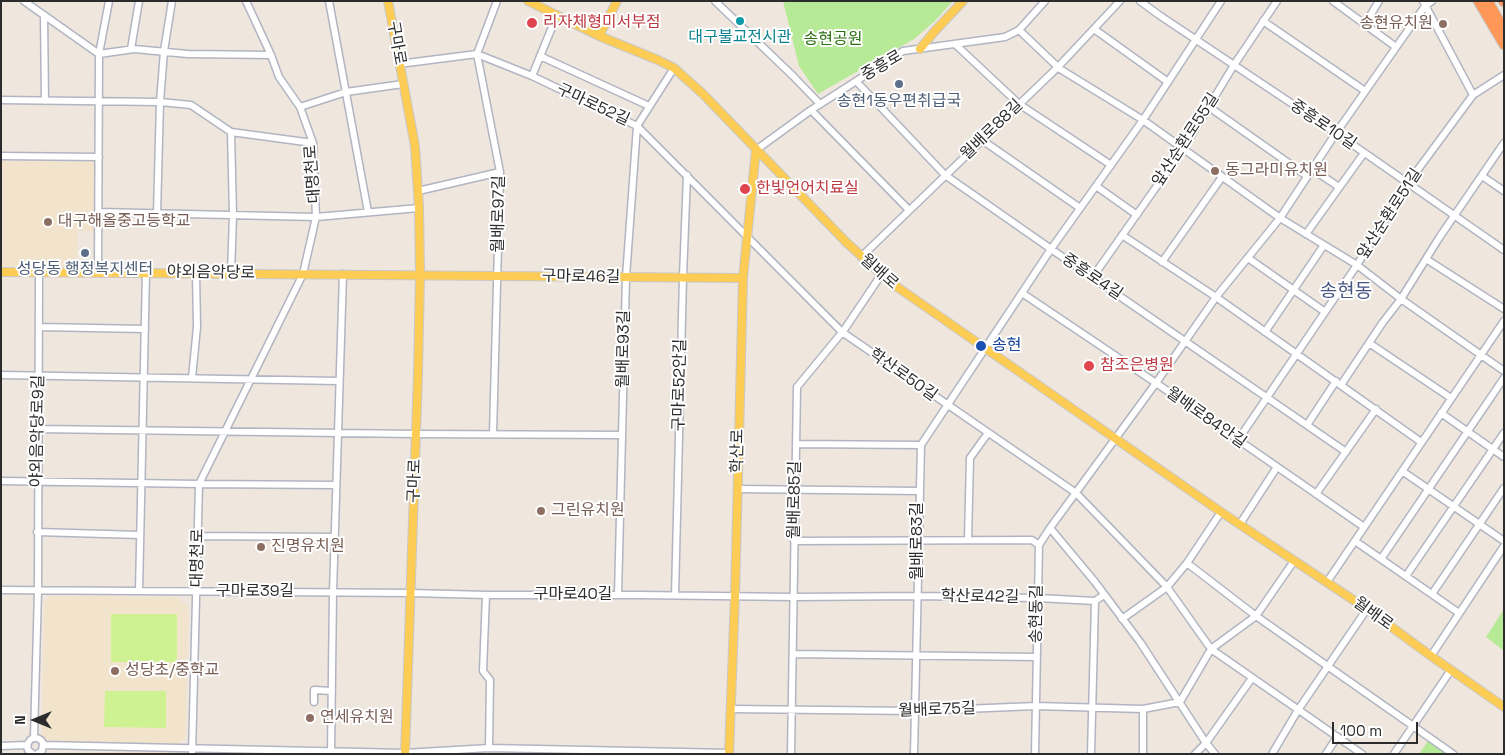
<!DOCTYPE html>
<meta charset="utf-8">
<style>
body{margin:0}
#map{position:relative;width:1505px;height:755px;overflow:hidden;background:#efe6de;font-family:"Space Grotesk",sans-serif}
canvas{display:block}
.frame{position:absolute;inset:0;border:2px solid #2c2c2c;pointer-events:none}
.north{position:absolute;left:10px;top:695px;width:50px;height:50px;-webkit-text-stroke:4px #fff;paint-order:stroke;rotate:270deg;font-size:14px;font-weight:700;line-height:20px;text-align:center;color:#2c2c2c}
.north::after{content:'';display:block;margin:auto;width:18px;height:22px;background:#2c2c2c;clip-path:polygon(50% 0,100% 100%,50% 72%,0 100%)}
.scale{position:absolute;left:1332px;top:722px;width:86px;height:22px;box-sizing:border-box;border:2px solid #2c2c2c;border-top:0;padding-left:6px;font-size:15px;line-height:18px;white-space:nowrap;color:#2c2c2c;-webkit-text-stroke:4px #fff;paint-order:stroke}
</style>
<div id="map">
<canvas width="1505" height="755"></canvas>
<div class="frame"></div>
<div class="north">N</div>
<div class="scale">100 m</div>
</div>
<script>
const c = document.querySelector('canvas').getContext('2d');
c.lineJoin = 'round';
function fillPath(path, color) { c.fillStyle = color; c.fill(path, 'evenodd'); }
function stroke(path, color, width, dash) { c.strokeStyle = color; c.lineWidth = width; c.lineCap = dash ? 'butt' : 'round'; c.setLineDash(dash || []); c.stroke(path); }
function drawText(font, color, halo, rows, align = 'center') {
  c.font = font + ' "Space Grotesk","Noto Sans KR",sans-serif'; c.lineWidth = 4; c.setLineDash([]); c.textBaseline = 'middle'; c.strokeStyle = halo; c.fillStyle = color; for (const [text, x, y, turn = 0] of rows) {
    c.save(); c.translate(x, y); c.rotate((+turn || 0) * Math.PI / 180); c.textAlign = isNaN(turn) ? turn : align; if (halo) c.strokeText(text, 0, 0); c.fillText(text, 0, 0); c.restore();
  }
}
fillPath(new Path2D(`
 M1,161L95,162L94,231H77V267L1,266Z
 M49,596L176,597L188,606L186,737L178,744L49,741L42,737L44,604Z
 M178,752L180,754H47V753Z`), '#f2e3cc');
fillPath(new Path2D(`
 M783,1H953L935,21L914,39L818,94L799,66Z
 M1504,609V651L1486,637Z
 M1430,738L1453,754H1419Z`), '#b7ea96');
fillPath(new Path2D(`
 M111,614H177V662H111Z
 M105,691H166V728L104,727Z`), '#cef291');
const minor = new Path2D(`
 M24,1L99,54L134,49L188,54L271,55
 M329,1L368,212
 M715,1L793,76L820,104
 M1140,1L1159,15L1336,133L1504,250
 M1333,1L1396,47
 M1423,1L1473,95
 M44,16L45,101
 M1263,21L1365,91
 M1365,24L1379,1
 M1094,29L1168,82
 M1019,30L1060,69L1143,120L1280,218L1357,265L1401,299L1504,371
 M955,44L1019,104L1111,165
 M131,49L139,1
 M540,56L649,106
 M399,64L477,54L532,76L637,126L842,332L1076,493L1167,587L1211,649L1362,754
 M532,76L557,15
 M856,81L945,175L1051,249L1346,452
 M1,100L160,102L191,105L231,132L313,143
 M300,107L346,92L403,84
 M1209,107L1307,176
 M811,110L909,210
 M982,140L1080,208
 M756,150L811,110L903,51L1005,37L1019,30L1045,1
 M1,156L99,157
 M1312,169L1339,187
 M1482,176L1504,191
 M1096,186L1137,215
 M418,191L500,172
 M99,212L316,217L419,208
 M157,214L160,102L164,51L172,1
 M1306,234L1364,153
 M1122,235L1216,297L1421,442
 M861,257L1058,67L1120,1
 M1248,258L1325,312
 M1426,259L1504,309
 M1162,262L1222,177
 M98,272L99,54L109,1
 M231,274L233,215L231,132
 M1092,278L1183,149L1234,65L1277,1
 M1022,293L1156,383L1364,527
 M39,327L145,329
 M1265,332L1324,245
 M1369,343L1451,398
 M1,375L339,381
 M192,378L197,327L196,273
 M1341,385L1383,322L1401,299L1439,238L1504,143
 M1441,413L1504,457
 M1307,425L1336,381
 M38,429L416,434L622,435
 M493,434L500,172L477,54L497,1
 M1238,440L1357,265L1408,183L1473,95L1504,75
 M796,444L921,445
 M1402,471L1504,541
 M1,481L199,484L336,485
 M738,489L919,491
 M1316,494L1376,409
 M1240,524L1277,467
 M1050,528L1095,582L1140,642L1206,743L1215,754
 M37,532L140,535
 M198,536L335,537
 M968,540L970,458L988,433
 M794,541L1032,540L1039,545
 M1355,541L1459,613
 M1381,559L1504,378
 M1187,563L1256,616L1453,754
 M1406,576L1504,433
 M1327,582L1504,321
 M1,590L412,593L486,595H639L793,597L918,596L1038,598L1095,601L1104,595
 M139,591L146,273
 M1432,594L1504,488
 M486,595L483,671L490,680L489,748
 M618,595L626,277L637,126L674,68
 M675,595L683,277L687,175
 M1122,619L1167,587L1187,563L1221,512
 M793,654L1037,657
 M1431,656L1504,546
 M314,702V690L332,691
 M731,709L915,711L1036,706L1143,709L1180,702L1211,649L1256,616L1294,561
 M1143,709V754
 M34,738L38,590L39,272
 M43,745L405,753L489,748L729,753
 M1,746L27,745
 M33,754L28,750C25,739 37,733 43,743L42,751L37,754
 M192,754L199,484L303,274L316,217L313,143L300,107L279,77L271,55L246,1
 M331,754L333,592L343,274
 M791,754L797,387L844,330L881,275
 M914,754L921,445L1051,249L1143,120L1221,1
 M1035,754L1039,545L1050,528L1156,383L1216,297L1280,218L1336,133L1425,6L1432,1
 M1091,754L1095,601
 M1195,754L1206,743L1252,678
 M1272,754L1298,710L1367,609
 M1326,754L1337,737
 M1394,754L1451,670`);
const major = new Path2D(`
 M388,1L415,146L419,208L420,275L418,374L405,754
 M528,1L599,36L658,60L674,68L703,94L846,242L890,282L1221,512L1367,609L1431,656L1504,707
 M599,36L617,1
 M920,49L934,32L963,1
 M1,272L743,278
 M729,754L735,595L743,278L756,150`);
const highway = new Path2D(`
 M1478,1L1504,45
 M1488,1L1504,29
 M1503,1L1504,2`);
stroke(minor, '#b1b5c1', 9);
stroke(major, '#c8c8c8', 10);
stroke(highway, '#c8c8c8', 11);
stroke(minor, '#fff', 6);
stroke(major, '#fdcc55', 8);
stroke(highway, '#ff9758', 9);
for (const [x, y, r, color] of [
 [740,21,5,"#0f9aa8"],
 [532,23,6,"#e0444e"],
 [1443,24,5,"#8d6e63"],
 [899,84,5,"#5c6f8a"],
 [1215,171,5,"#8d6e63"],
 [745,189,6,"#e0444e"],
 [48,222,5,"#8d6e63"],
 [85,253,5,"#5c6f8a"],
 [981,346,6,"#1a4fb4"],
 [1089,366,6,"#e0444e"],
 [541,511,5,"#8d6e63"],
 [261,547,5,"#8d6e63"],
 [115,671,5,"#8d6e63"],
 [310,718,5,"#8d6e63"]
]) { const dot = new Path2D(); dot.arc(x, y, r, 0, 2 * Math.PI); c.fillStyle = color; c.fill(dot); stroke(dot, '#fff', 2); }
drawText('16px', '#be3a42', '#fff', [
 ["리자체형미서부점",543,23],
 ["한빛언어치료실",756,189],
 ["참조은병원",1100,366]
], 'left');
drawText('16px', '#785e54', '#fff', [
 ["송현유치원",1433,24,"right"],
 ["동그라미유치원",1225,171],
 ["대구해올중고등학교",58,222],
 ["그린유치원",551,511],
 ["진명유치원",271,547],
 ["성당초/중학교",125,671],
 ["연세유치원",320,718]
], 'left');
drawText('16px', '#0d838f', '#fff', [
 ["대구불교전시관",740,38]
]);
drawText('16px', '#2d7114', '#fff', [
 ["송현공원",833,40]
]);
drawText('16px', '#2c2c2c', '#fff', [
 ["구마로",396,43,80],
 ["중흥로",882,66,-30],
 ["구마로52길",593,105,25],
 ["중흥로10길",1323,125,34],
 ["월배로88길",992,130,-44],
 ["앞산순환로55길",1186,140,-57],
 ["대명천로",313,174,-94],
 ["월배로97길",499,214,-89],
 ["앞산순환로51길",1390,214,-57],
 ["월배로",879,272,41],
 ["야외음악당로",211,273,1],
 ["구마로46길",581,277,1],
 ["중흥로4길",1092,277,34],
 ["월배로93길",624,349,-89],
 ["학산로50길",903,375,35],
 ["구마로52안길",680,385,-89],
 ["월배로84안길",1206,418,35],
 ["야외음악당로9길",38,431,-89],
 ["학산로",738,451,-89],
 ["구마로",415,481,-88],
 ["월배로85길",795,500,-89],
 ["월배로83길",918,541,-90],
 ["대명천로",198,558,-89],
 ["구마로39길",255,592],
 ["구마로40길",573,595],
 ["학산로42길",980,597,1],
 ["송현동길",1037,614,-89],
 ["월배로",1373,614,36],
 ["월배로75길",937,710,-2]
]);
drawText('16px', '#4e5e75', '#fff', [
 ["송현1동우편취급국",899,102],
 ["성당동 행정복지센터",85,270]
]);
drawText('16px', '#164399', '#fff', [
 ["송현",992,346]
], 'left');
drawText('19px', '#485682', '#fff', [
 ["송현동",1346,292]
]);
</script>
